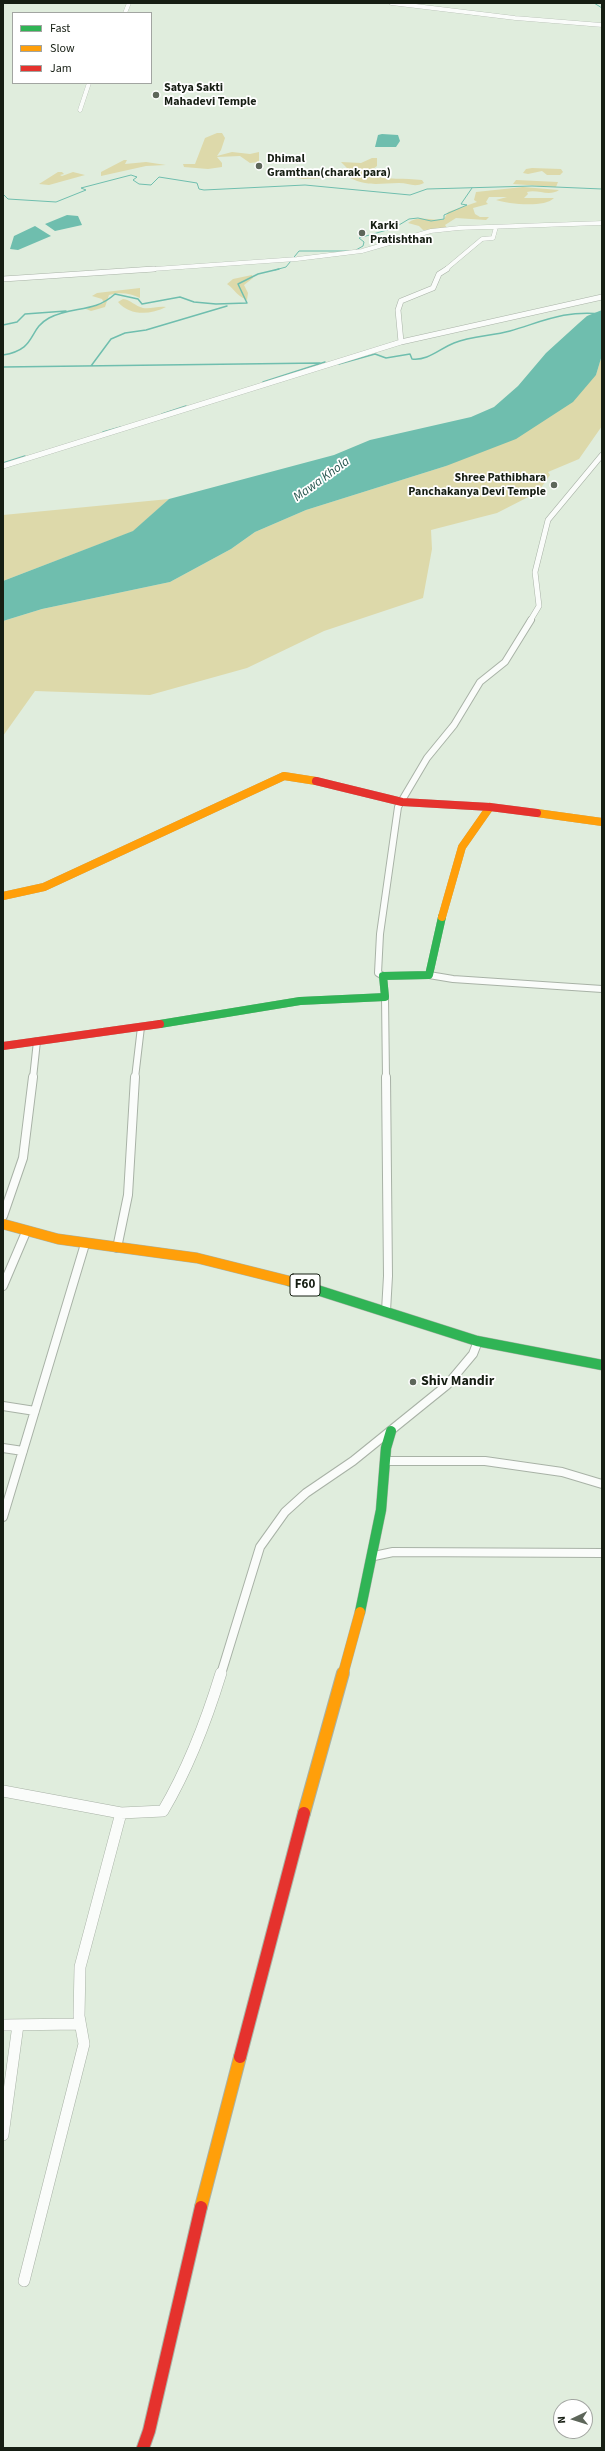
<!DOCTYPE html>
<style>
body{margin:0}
#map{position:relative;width:605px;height:2451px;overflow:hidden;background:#e0eddd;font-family:"Source Sans 3",sans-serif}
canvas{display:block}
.frame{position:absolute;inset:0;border:4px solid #161e13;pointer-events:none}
.legend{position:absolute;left:12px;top:12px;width:140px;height:72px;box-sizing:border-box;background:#fff;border:1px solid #a2a5a1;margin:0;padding:5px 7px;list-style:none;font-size:12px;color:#161e13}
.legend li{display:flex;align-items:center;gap:8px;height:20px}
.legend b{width:20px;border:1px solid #a2a5a1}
.north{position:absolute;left:553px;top:2399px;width:40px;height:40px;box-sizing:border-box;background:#fff;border:1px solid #a2a5a1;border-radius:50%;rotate:266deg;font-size:11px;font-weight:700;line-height:16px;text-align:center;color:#161e13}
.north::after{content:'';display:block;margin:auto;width:14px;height:18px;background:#5d665a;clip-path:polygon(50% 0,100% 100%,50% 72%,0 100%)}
</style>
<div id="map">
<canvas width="605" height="2451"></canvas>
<div class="frame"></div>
<ul class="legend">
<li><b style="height:5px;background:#30b455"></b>Fast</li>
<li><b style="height:5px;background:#ff9f0a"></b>Slow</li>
<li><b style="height:5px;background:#e5322d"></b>Jam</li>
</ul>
<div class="north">N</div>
</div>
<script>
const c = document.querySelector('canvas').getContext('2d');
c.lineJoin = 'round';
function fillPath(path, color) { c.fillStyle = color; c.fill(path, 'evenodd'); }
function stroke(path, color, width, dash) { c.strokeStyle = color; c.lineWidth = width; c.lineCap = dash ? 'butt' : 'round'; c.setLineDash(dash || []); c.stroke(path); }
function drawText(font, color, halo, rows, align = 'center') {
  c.font = font + ' "Source Sans 3",sans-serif'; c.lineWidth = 3.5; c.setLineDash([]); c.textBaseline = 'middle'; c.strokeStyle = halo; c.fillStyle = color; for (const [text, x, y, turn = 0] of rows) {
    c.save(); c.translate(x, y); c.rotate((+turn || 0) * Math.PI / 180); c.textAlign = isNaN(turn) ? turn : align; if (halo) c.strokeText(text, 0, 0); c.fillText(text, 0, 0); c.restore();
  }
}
fillPath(new Path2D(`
 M217,133H222L225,138L221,150L217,156L232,152L250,154L259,152V162L250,163L240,156L217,157L222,163V167L208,169L184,167L183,164H195L205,138Z
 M372,158H377V166L369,172V175C388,180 404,178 422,180L424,183C414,188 409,183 399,183C380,183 369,187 350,178L357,171L348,169L341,162L361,163Z
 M124,160H127L125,164L146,162L166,165L146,166L101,176V172Z
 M532,168L561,169L563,172L560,175H547L542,171L528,174L523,173L526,169Z
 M302,171L340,173L345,177L303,179L280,174Z
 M58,172H62L64,174L60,175L62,176L73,172L85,175L49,185L39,184Z
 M516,180L558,182L556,187L513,184Z
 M523,187L559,190C549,197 538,189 527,192L528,194L524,198H554C545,208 508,204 496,200L507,197H489L486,202L488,204L473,208L475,214L480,217H489L486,220L456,218L445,225L448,229L423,230L419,226L408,223C419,214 431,222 444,219L448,212L477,202L474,200L476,192Z
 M252,275L253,278L244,285L248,293L247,300C235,295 235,289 227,284L233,279Z
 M140,288V298C130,293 120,292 109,295L105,307L91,311L86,309L104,303L102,299L92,296L97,293Z
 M123,299C131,300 135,306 143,308C151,309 158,306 166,307C150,315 130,316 118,302Z
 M602,355V426L579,459L548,472L550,475L538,492L497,513L431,530L432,549L423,598L324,631L247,668L150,695L35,691L3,736V621L42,609L170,582L231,549L255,532L306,510L446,466L596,375Z
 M169,499L134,531L3,581V515Z`), '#ddd9aa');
fillPath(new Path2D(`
 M382,134L398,135L400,141L396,147H375L378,135Z
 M67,215L78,216L82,225L55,231L45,224Z
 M35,226L51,236L18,250L10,249L14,236Z
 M602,310V355L596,375L573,402L516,439L446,466L306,510L255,532L231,549L170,582L42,609L3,621V581L133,531L169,499L334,455L370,440L471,417L494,407L518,386L546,353L579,323L587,316Z`), '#6fbeae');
stroke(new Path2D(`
 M594,3L602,8
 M3,194L8,199L56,202L86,190L81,188L131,175L137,177L133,180L139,184L151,185L159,177L197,183L199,189L204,190L305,185L410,195L427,189L532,186L602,189
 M356,250L363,246L364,242L359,238L394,228L409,219L418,218L431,221L444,219V215L467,205L461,204L472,188
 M275,270L286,267L299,251H349`), '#6fbeae', 1);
stroke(new Path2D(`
 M3,325L17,322L25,314L66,311
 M3,355C38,349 27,330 49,318C72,305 93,314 115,294L138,299L142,304L180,297L194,302L216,304L247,303L238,284L258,274L279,269
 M339,364L375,354L386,358L410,354L412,359C428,361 439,349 454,343C471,336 492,336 510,331C544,321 565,310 602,314
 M91,366L111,339L125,333L146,330L227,306
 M3,367L320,363
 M263,382L325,362
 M162,414L186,406
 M103,432L121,427
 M3,463L25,456`), '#6fbeae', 1.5);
const streetFar4 = new Path2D(`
 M391,3L515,18L602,25
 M125,13L129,3
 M80,110L89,83
 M139,270L297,259L362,251L431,231L459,228L602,223
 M445,270L482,239L493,238L496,227`);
const streetFar3 = new Path2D(`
 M3,279L154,269
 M401,342L398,310L401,301L433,288L439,274L447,269
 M3,466L401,342L602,297
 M530,621L539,606L535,572L548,520L602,455`);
const streetFar2 = new Path2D(`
 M429,975L453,979L602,989
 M383,976L378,973L380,934L398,807L427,758L454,725L480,682L505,662L531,620
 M385,997L386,1078
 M33,1078L37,1041
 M135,1078L141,1027`);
const streetFar1 = new Path2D(`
 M386,1077L388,1276L386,1311
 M3,1216L23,1158L33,1077
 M117,1248L128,1195L135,1077
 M3,1286L26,1232
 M3,1406L35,1411
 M3,1448L23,1451
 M385,1461H485L562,1472L602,1484
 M3,1517L85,1244
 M374,1556L393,1552L602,1553
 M221,1674L260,1547L285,1512L306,1493L353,1461L447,1385L473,1354L478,1341`);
const street = new Path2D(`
 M3,1791L121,1813L163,1811C189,1767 206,1722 221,1673
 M3,2025L80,2024
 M3,2135L18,2025
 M24,2281L84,2044L79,2016L80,1967L121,1813`);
const fastFar1 = new Path2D(`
 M160,1024L300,1001L385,997L383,976L429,975L442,917`);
const fast = new Path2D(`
 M289,1281L477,1341L602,1365
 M360,1612L381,1510L386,1448L391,1431`);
const slowFar2 = new Path2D(`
 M537,813L602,822
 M3,896L44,887L284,776L316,781
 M442,917L462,847L490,807`);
const slowFar1 = new Path2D(`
 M3,1224L58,1239L197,1258L289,1281
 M343,1674L360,1612`);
const slow = new Path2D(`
 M304,1813L343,1673
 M201,2207L240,2057`);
const jamFar1 = new Path2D(`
 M316,781L402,802L490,807L537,813
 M3,1046L160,1024`);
const jam = new Path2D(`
 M240,2057L304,1813
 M143,2448L149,2431L201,2207`);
stroke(streetFar4, '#a8b2a6', 4.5);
stroke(streetFar3, '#a8b2a6', 6);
stroke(streetFar2, '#a8b2a6', 8);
stroke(streetFar1, '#a8b2a6', 10);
stroke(street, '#a8b2a6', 12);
stroke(fastFar1, '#a8b2a6', 8);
stroke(fast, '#a8b2a6', 11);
stroke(slowFar2, '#a8b2a6', 8);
stroke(slowFar1, '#a8b2a6', 11);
stroke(slow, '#a8b2a6', 14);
stroke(jamFar1, '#a8b2a6', 8);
stroke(jam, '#a8b2a6', 14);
stroke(streetFar4, '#fafcfa', 4);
stroke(streetFar3, '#fafcfa', 5);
stroke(streetFar2, '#fafcfa', 6);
stroke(streetFar1, '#fafcfa', 8);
stroke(street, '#fafcfa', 11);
stroke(fastFar1, '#30b455', 8);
stroke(fast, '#30b455', 10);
stroke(slowFar2, '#ff9f0a', 8);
stroke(slowFar1, '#ff9f0a', 10);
stroke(slow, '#ff9f0a', 12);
stroke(jamFar1, '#e5322d', 8);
stroke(jam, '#e5322d', 12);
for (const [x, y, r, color] of [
 [156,95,4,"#5d665a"],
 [259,166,4,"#5d665a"],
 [362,233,4,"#5d665a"],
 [554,485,4,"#5d665a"],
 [413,1382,4,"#5d665a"]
]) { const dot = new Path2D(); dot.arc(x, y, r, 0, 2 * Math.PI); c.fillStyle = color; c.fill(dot); stroke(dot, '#fff', 1.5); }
drawText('bold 12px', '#161e13', '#fff', [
 ["Satya Sakti",164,88],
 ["Mahadevi Temple",164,102],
 ["Dhimal",267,159],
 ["Gramthan(charak para)",267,173],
 ["Karki",370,226],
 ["Pratishthan",370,240],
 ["Shree Pathibhara",546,478,"right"],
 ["Panchakanya Devi Temple",546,492,"right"]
], 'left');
drawText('italic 13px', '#28564f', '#fff', [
 ["Mawa Khola",322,480,-36]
]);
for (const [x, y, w] of [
 [305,1285,30]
]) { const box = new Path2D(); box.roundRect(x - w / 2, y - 11, w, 22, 3); c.fillStyle = '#fff'; c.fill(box); stroke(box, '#161e13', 1); }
drawText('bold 13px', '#161e13', null, [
 ["F60",305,1285]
]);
drawText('bold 14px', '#161e13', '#fff', [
 ["Shiv Mandir",421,1382]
], 'left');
</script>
